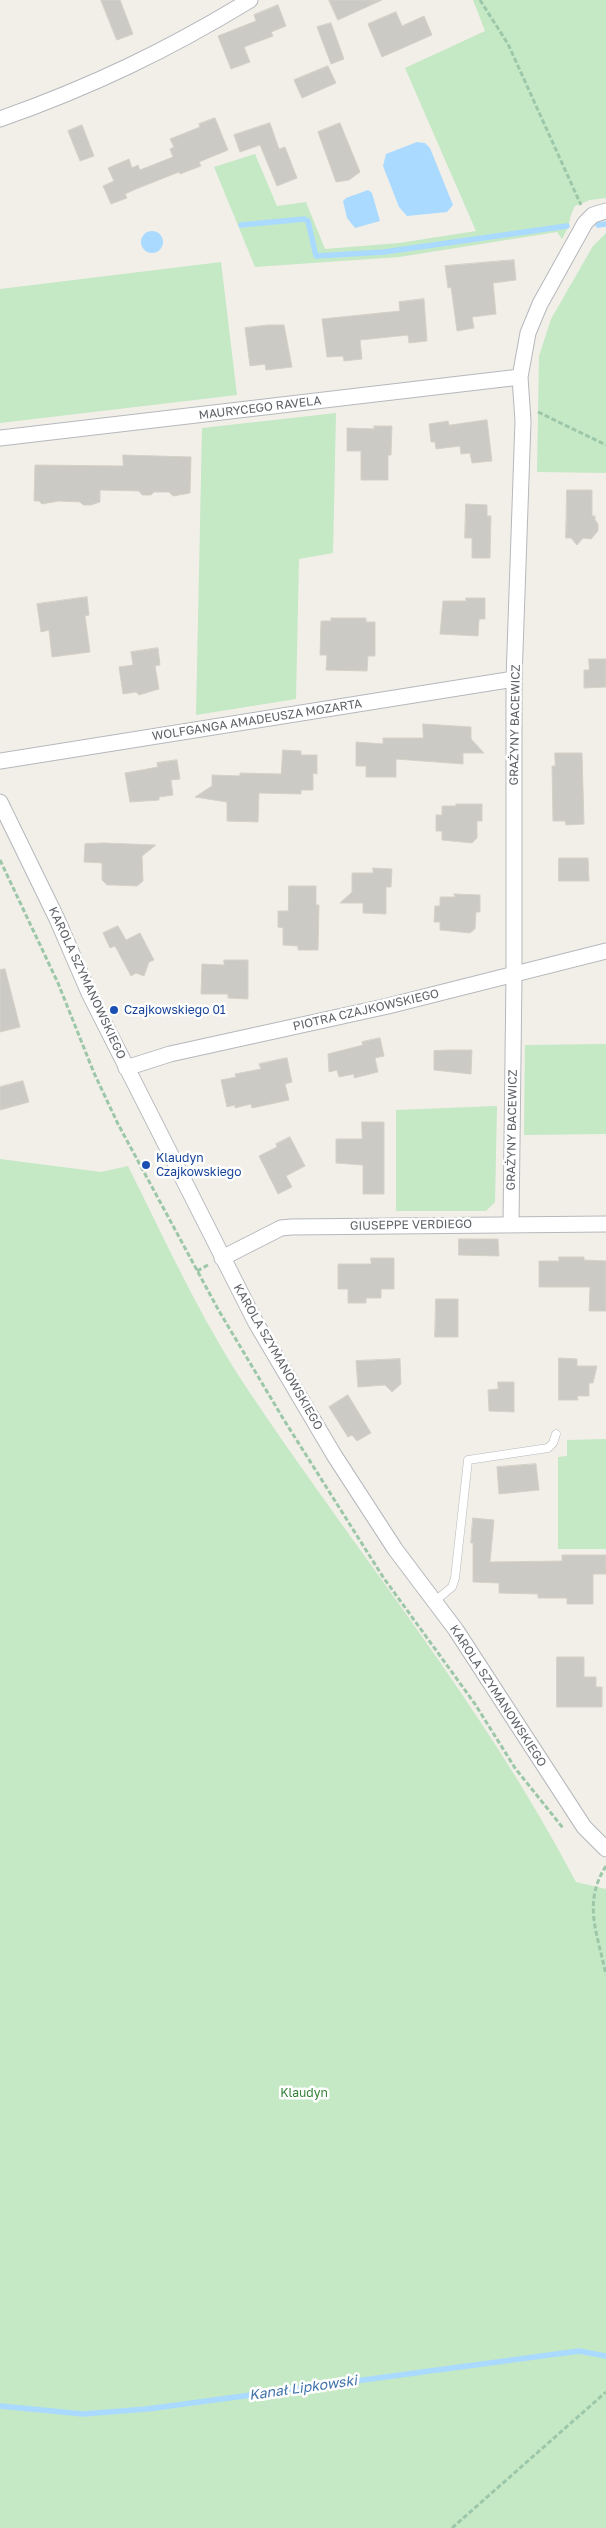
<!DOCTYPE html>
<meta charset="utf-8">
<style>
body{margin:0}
canvas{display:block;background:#f1efe8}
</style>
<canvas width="606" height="2528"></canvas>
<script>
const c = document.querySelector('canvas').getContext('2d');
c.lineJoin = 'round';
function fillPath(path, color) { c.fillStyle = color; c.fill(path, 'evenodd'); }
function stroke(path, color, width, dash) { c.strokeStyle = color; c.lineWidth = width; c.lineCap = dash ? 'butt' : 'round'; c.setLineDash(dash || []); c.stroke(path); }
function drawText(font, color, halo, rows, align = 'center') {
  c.font = font + ' "Golos Text",sans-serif'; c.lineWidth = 5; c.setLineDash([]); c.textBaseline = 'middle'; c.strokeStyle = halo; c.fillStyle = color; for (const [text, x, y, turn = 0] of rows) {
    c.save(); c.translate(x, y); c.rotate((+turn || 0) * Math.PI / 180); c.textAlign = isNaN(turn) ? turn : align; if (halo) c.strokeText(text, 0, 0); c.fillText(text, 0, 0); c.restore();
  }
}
fillPath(new Path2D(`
 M473,0H606V198L590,200L575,206C568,219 571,225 562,239L557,232L399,257L255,267L214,167L255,154L277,206L306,202L325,249L399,243L476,231L405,68L485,31Z
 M606,233V473L537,472L539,356L551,319L593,246Z
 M221,262L237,395L0,423V289Z
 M336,413L333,553L299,559L296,699L196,715L202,428Z
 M606,1044V1134L524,1135L525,1045Z
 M497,1106L495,1202L486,1211H396V1110Z
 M0,1159L101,1172L128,1166C165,1240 200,1317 246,1387C356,1552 484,1706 576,1882L606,1889V2528H0Z
 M606,1439V1549H558V1457L567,1456V1440Z`), '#c5e8c5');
fillPath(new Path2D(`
 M417,142L425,143L430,148L453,205L447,212L407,216L399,207L383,166L386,154Z
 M368,190L372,193L380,221L355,228L347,218L343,201L346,198Z
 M141 242a11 11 0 1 1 22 0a11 11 0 1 1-22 0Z`), '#aadaff');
stroke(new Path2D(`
 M241,225L304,219L308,221L316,256L384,252L567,226
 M598,225L606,224
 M0,2406L83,2414L147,2409L579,2351L606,2356`), '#aadaff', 5.5);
const building = new Path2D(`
 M101,0H120L133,34L117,40Z
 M329,0H382L338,20Z
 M278,5L286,26L271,32L273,36L244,47L250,62L231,69L218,36L256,21L254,15Z
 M396,12L402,26L424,16L432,35L382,57L368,24Z
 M331,23L344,59L331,64L317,27Z
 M328,66L336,83L302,98L294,80Z
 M215,118L228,150L199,162L201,166L180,174L179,172L136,189L125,194L127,198L111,204L103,186L114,181L108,168L129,159L132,168L138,165L140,170L173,157L170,149L174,147L170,139L200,127L199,124Z
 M270,123L279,149L285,147L297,178L277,186L260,145L240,152L234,135Z
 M340,123L360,172L349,180L336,182L318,132Z
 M82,125L94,156L80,161L68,131Z
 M514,260L516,280L493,283L496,314L472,317L474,328L457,331L451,287L448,288L445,266Z
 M424,299L427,341L409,343L408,335L360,340L362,359L344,361L343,356L327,357L322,319L400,311L399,302Z
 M268,325H284L292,367L266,370L265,364L250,366L245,328Z
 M487,420L492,461L472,463L470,453L461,454L460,446L436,449L435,442H431L429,424L448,421L449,425Z
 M374,426H392L391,455H388V480H361V451H347V428L374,429Z
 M123,455L191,457L190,493L173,496L169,492H154L151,495H142L139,491L100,490V502L91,505H83L80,502L59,501L42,504L39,501H34L35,465L123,466Z
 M567,490H592V516H595V520L598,524V531L591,539L583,538L577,545L571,538H566Z
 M466,504L487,505V516H491L490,558H472V538H465Z
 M87,597L89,615L85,616L90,652L52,657L49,630L41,632L37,604Z
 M466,598H485V619H479L478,636L440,634L443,601H466Z
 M331,618H366V622H375V656H368L367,671L326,670L327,655H320L321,621H331Z
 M158,648L160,665L155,666L159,689L139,695L136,692L123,694L119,667L133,665L131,652Z
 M589,659H606V687L584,688V670H589Z
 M423,724L471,727V739L484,753H463V764L396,759V777H366V766H356V742L383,744V738H423Z
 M283,750L301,751V755H317V774L313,773V790H301V794L259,793L258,822L227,821V802L195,797L212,786V775L240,776V773L281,774Z
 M555,753H582L584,824L566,825L565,821H553L552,766H555Z
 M177,760L180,779L171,780L173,795L159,797V800L130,802L125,773L158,767L157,763Z
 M456,804H482V821H477V838L472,843L442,840V831H436V815H442V806H456Z
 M104,843L156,845L142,856L143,881L137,886L115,885H107L102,880V863L84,862L85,844Z
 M559,858H588L589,881H559Z
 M373,868L392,869L391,887H386V914L363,913V903H340L352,892V873H373Z
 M289,886H316V905H319L318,950H298V946L283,945V928L278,927V911H288Z
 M454,894L480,895V912H476L475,929L470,933L440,930V922H434L435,906H440V897H455Z
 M118,926L126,940L140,933L154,960L149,962L144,976L136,973L131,976L115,946L110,948L103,933Z
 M224,960H248V999L228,998V994H201L202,964L224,965Z
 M5,969L20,1027L0,1032V970Z
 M380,1038L384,1056L375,1058L378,1072L354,1078V1074L339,1077L337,1070L329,1072L328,1054L363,1045L362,1042Z
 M450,1050H472L471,1074L434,1070V1051Z
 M287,1058L292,1082L285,1084L289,1100L252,1108L251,1104L235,1108V1105L227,1107L221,1080L236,1077L235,1074L261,1069L259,1064Z
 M23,1081L29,1102L0,1110V1087Z
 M362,1122H384V1194H363V1165L336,1163V1139H362Z
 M290,1137L305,1166L286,1176L292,1187L278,1194L259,1156L277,1147L276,1144Z
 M459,1239H498L499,1256L459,1255Z
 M559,1257H584V1260L606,1261V1311H589L590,1287H539V1261H559Z
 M371,1258H394V1289H381V1298H366V1303H348V1289H338V1264H371Z
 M436,1299H458V1337H435Z
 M559,1358L577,1359V1366H597L593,1383H589V1396H577L578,1400H559Z
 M400,1359L401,1384L392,1392L385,1385L358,1387L356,1361Z
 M498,1382H514V1412L489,1411L488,1390L498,1389Z
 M348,1395L371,1433L357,1441L352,1435L348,1437L329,1407Z
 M536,1464L539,1490L499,1494L497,1467Z
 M473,1518L494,1520L490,1562L562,1561V1555H606V1574H593V1604H567V1598H538V1594L499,1593V1583L473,1582V1543H471Z
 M557,1657H584V1677H596V1687H602V1707H557Z`);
fillPath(building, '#cccac5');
stroke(building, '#d6d1c6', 1);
const service = new Path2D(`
 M435,1601L452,1587L455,1578L468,1460L548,1448L553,1443L556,1434`);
const minor = new Path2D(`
 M0,119C91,87 168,50 250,0
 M0,438L520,377
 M0,761L514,679
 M0,802L57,919L89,993L256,1323L334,1455L395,1549L456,1630L584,1827L606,1849
 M126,1068L170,1054L388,1006L606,951
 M511,1224L514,975V679L523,421L520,377L528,333L540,304L585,223L593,215L606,211
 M222,1258L281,1228L291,1227L606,1224`);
stroke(service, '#b5b8bc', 9);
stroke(minor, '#b5b8bc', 17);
stroke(new Path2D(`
 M480,0L508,44L581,205
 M538,412L606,445
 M0,860L58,983L94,1073L118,1124L219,1311L284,1420L383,1577L475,1704L515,1768L563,1828
 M197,1271L208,1265
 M606,1866C582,1903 598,1935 606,1975
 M452,2528L606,2392`), '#9cc7a9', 3, [5, 2.5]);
stroke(service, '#fff', 8);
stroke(minor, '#fff', 15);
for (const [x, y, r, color] of [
 [114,1010,5,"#1a4fb4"],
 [146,1165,5,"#1a4fb4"]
]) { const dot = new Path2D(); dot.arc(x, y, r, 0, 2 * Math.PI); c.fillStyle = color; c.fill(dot); stroke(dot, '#fff', 2); }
drawText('12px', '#5f6368', '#fff', [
 ["MAURYCEGO RAVELA",260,408,-7],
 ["WOLFGANGA AMADEUSZA MOZARTA",257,720,-9],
 ["GRAŻYNY BACEWICZ",515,725,-89],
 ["KAROLA SZYMANOWSKIEGO",87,983,65],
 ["PIOTRA CZAJKOWSKIEGO",366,1010,-13],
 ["GRAŻYNY BACEWICZ",512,1130,-89],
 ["GIUSEPPE VERDIEGO",411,1225,-1],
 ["KAROLA SZYMANOWSKIEGO",278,1357,60],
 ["KAROLA SZYMANOWSKIEGO",498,1696,57]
]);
drawText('12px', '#164399', '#fff', [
 ["Czajkowskiego 01",124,1010],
 ["Klaudyn",156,1158],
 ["Czajkowskiego",156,1172]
], 'left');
drawText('12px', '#348238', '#fff', [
 ["Klaudyn",304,2093]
]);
drawText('italic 14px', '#4174aa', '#fff', [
 ["Kanał Lipkowski",303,2388,-8]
]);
</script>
